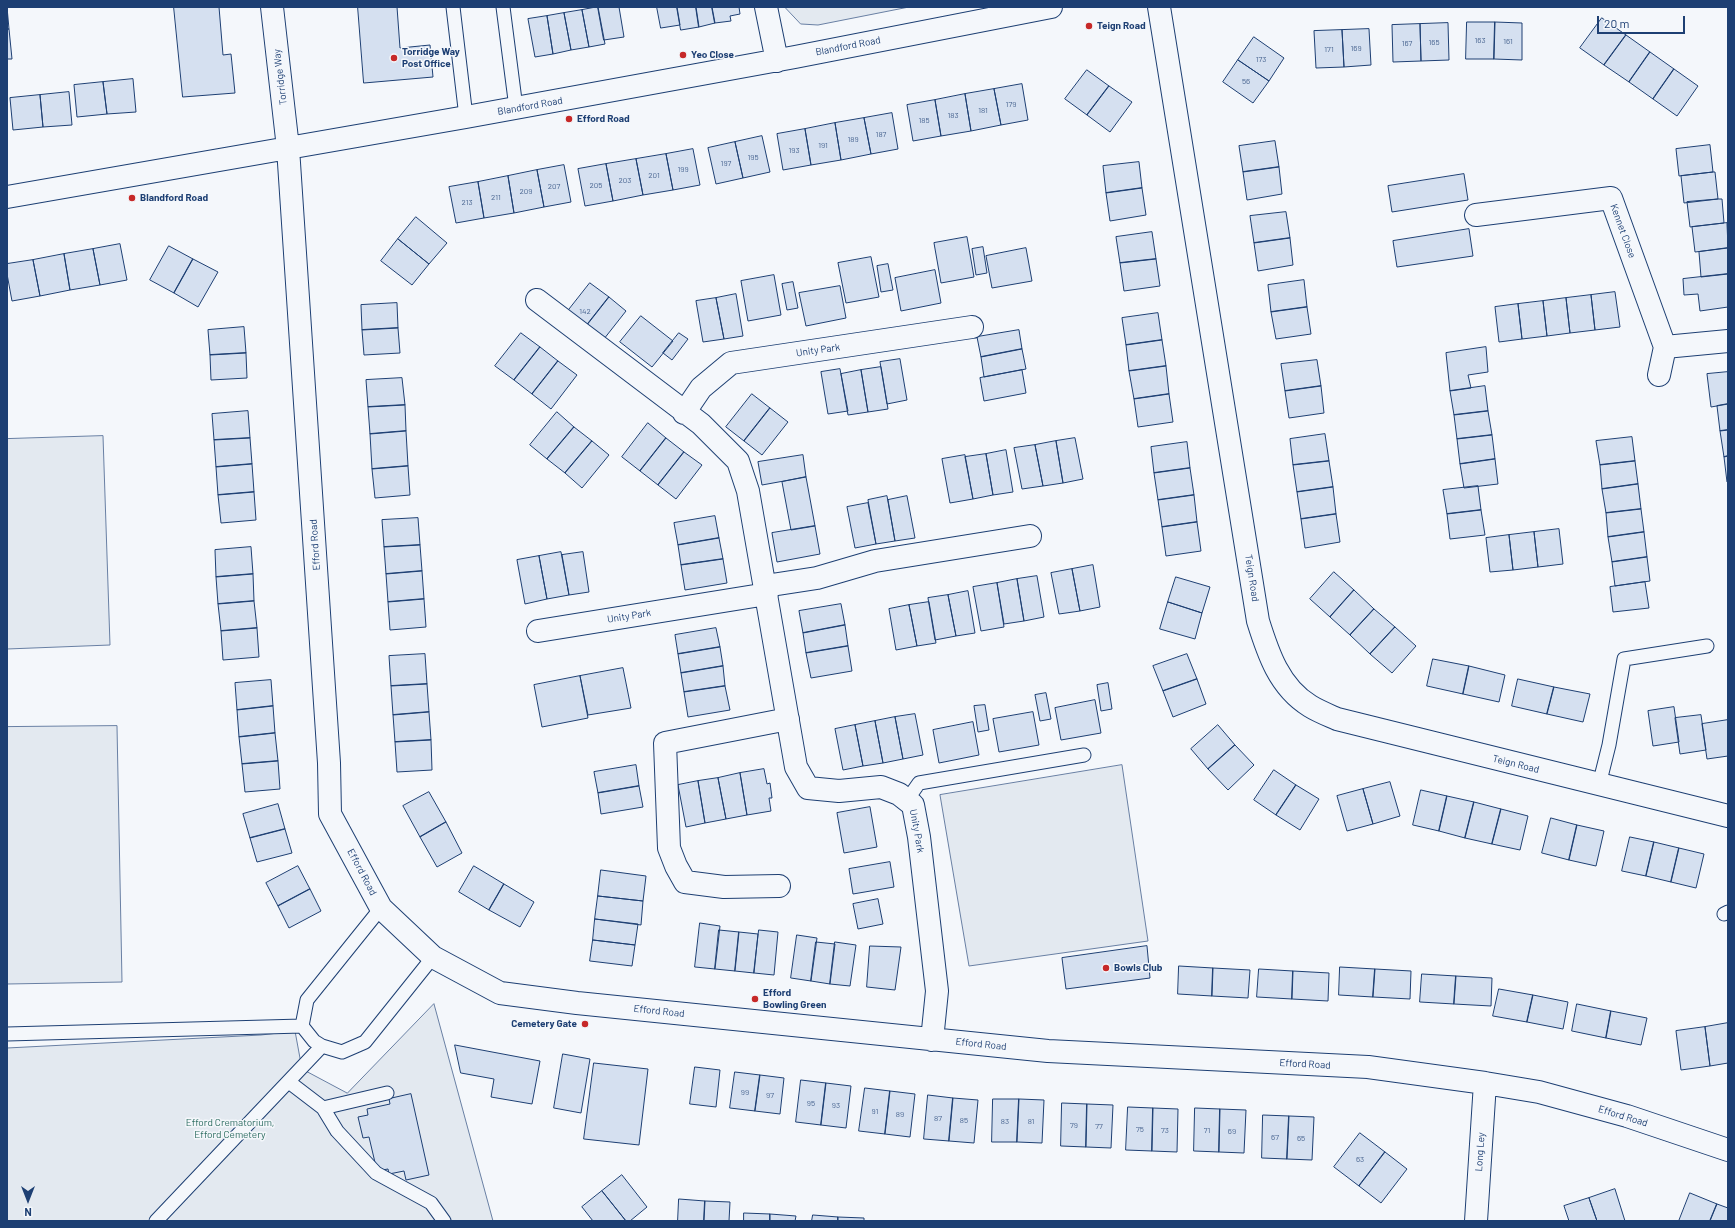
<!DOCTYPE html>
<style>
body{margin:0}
#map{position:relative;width:1735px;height:1228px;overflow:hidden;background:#f4f7fb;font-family:Barlow,sans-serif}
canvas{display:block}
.frame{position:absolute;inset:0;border:8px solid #1d3f73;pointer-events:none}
.north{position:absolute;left:8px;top:1180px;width:40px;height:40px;-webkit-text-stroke:3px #f4f7fb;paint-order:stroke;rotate:180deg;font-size:11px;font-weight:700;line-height:16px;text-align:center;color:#1d3f73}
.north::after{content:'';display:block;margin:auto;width:14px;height:18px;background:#1d3f73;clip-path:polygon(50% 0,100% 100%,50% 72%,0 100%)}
.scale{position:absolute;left:1597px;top:16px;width:88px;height:18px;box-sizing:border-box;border:2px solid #1d3f73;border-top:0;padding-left:5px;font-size:12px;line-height:14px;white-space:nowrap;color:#1d3f73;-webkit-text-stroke:3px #f4f7fb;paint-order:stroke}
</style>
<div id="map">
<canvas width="1735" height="1228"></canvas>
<div class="frame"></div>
<div class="north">N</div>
<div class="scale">20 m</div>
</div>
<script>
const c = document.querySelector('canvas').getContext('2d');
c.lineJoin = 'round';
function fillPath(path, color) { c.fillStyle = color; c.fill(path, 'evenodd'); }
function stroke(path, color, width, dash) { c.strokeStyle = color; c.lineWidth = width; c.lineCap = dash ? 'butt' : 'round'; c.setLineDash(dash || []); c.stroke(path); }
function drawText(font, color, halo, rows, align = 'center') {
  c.font = font + ' Barlow,sans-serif'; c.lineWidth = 3; c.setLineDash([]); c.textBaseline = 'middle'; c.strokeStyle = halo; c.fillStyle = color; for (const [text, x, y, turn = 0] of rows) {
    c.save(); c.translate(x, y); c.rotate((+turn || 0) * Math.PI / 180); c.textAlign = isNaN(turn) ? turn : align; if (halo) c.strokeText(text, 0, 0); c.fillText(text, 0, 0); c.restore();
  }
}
const green = new Path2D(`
 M785,7H909L818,25L801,24Z
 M103,436L110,645L7,649V439Z
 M117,726L122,982L7,984V727Z
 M1122,765L1148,941L969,966L940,795Z
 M434,1004L493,1221H7V1048L261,1035L295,1031L302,1069L347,1093Z`);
fillPath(green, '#e3e9f0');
stroke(green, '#687fa3', 1);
const building = new Path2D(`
 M7,7L9,29H7Z
 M174,7H219L223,55L231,54L235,93L183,97Z
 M358,7H397L400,48L430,45L433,77L364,83Z
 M598,7L605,44L589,47L582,10Z
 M598,7H619L624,37L604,40Z
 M657,7H677L680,25L661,28Z
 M677,7H696L699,27L681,30Z
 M696,7H712L715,23L699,27Z
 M712,7H739L740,14L730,16L731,21L715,23Z
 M582,10L589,47L571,50L564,13Z
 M564,13L571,50L553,54L547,16Z
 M547,16L553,54L535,57L528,19Z
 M1602,18L1626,35L1604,65L1580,48Z
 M1467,22H1495L1494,59H1466Z
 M1495,22L1522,23V60L1494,59Z
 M1448,23L1449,60L1421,61L1420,24Z
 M1420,24L1421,61L1393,62L1392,25Z
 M7,29H9L12,59H7Z
 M1369,29L1371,65L1344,67L1342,30Z
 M1342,30L1344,67L1316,68L1314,31Z
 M1626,35L1650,52L1629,82L1604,65Z
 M1254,37L1284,58L1269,81L1238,60Z
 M1650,52L1674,69L1653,99L1629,82Z
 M1238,60L1269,81L1253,103L1223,82Z
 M1674,69L1698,86L1677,116L1653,99Z
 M1087,70L1109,86L1087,115L1065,99Z
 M133,79L136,112L107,114L103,82Z
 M103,82L107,114L77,117L74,85Z
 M1022,84L1028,120L1001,125L994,89Z
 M1109,86L1132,102L1110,132L1087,115Z
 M994,89L1001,125L971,131L965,94Z
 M69,92L72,125L43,127L40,95Z
 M965,94L971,131L941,136L935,100Z
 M40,95L43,127L13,130L10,98Z
 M935,100L941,136L913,141L907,105Z
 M892,113L898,149L871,154L864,118Z
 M864,118L871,154L841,160L835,123Z
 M835,123L841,160L811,165L805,129Z
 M805,129L811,165L783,170L777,134Z
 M762,136L770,172L743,178L735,142Z
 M1275,141L1279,167L1243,172L1239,146Z
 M735,142L743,178L716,184L708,148Z
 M1710,145L1713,172L1679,176L1676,149Z
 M693,149L700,185L673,190L666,154Z
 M666,154L673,190L643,195L636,159Z
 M636,159L643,195L613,201L606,164Z
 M1139,162L1142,188L1106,193L1103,166Z
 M606,164L613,201L585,206L578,169Z
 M564,165L571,202L544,207L537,170Z
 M1279,167L1282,194L1247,200L1243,172Z
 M537,170L544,207L514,213L508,176Z
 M1713,172H1715L1718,199L1684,203L1681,176Z
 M1464,174L1468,200L1392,212L1388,186Z
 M508,176L514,213L484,218L478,182Z
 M478,182L484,218L456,223L449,187Z
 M1142,188L1146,215L1110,221L1106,193Z
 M1718,199H1722L1724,223L1690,227L1687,202Z
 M1286,212L1290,238L1254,243L1250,216Z
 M416,217L447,243L429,264L398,239Z
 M1727,223L1728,248L1695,252L1692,227Z
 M1469,229L1473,256L1397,267L1393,241Z
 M1152,232L1156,259L1120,263L1116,237Z
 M967,237L974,277L941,283L934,243Z
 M1290,238L1293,265L1258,271L1254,243Z
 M398,239L429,264L412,285L381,261Z
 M120,244L127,280L100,285L93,249Z
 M169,246L193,259L174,293L150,280Z
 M983,247L987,273L976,275L972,249Z
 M1026,248L1032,281L992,288L986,256Z
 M1728,248V274L1701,277L1699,252Z
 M93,249L100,285L70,290L64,254Z
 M64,254L70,290L40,296L33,260Z
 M871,257L879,297L846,303L838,263Z
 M193,259L218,272L198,307L174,293Z
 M1156,259L1160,286L1124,291L1120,263Z
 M33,260L40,296L12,301L7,274V264Z
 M888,264L893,290L881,292L877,266Z
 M935,270L941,303L901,311L895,278Z
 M1728,274V307L1700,311L1698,294L1684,295L1683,279Z
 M774,275L781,315L748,321L741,281Z
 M1304,280L1307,307L1271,312L1268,285Z
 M793,282L798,308L787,310L782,284Z
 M590,283L609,297L583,330L564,316Z
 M840,286L846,318L806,326L799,293Z
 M1615,292L1620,327L1595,330L1591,295Z
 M736,294L743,336L724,339L716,298Z
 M1591,295L1595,330L1570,333L1566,298Z
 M609,297L626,311L600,344L583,330Z
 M716,298L724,339L703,342L696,301Z
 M1566,298L1570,333L1547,336L1543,301Z
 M1543,301L1547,336L1522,339L1518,304Z
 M397,303L398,328L362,330L361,305Z
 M1518,304L1522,339L1499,342L1495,307Z
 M1307,307L1311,334L1276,339L1271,312Z
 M1158,313L1162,340L1126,345L1122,318Z
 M641,316L673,341L652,367L620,342Z
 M244,327L246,353L210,355L208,330Z
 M398,328L400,353L364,355L362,330Z
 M1019,330L1022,349L981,357L977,337Z
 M521,333L540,347L514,380L495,366Z
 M679,333L688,339L672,360L663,353Z
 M1162,340L1166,366L1129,371L1126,345Z
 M540,347L558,361L532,394L514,380Z
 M1486,347L1488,372L1468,375L1471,388L1450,391L1446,353Z
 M1022,349L1026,369L984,377L981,357Z
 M246,353L247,378L211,380L210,355Z
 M900,359L907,400L887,404L880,362Z
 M1317,360L1321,386L1285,391L1281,364Z
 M558,361L577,375L551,409L532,394Z
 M1166,366L1169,394L1134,399L1129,371Z
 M881,367L888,409L868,412L861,370Z
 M840,369L848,411L828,414L821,372Z
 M861,370L868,412L848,415L841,374Z
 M1022,370L1026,393L984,401L980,378Z
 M1728,372V404L1711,407L1707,374Z
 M402,378L405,405L368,407L366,380Z
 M1321,386L1324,413L1289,418L1285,391Z
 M1485,386L1488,411L1454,415L1450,391Z
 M752,394L770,408L744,441L726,427Z
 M1169,394L1173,422L1138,427L1134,399Z
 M1728,404V430L1720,431L1717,406Z
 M405,405L406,431L370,434L368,407Z
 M770,408L788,422L762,455L744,441Z
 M248,411L250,438L214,440L212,414Z
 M1488,411L1492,435L1457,439L1454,415Z
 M557,412L574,427L547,459L530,445Z
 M648,423L666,438L640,471L622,457Z
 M574,427L592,441L565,473L547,459Z
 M1728,430V456L1724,457L1720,431Z
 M406,431L408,466L372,469L370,434Z
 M1325,434L1329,461L1293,465L1290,439Z
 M1492,435L1495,459L1460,464L1457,439Z
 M1632,437L1635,461L1600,465L1596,441Z
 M250,438L252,464L216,467L214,440Z
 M666,438L684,452L658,485L640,471Z
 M1075,438L1083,479L1063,483L1056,441Z
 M592,441L609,455L582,488L565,473Z
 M1056,441L1063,483L1043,486L1035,445Z
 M1187,442L1190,468L1154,473L1151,447Z
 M1035,445L1043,486L1022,489L1014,448Z
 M1006,450L1013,492L993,495L986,454Z
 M684,452L702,465L676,499L658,485Z
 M986,454L993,495L973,499L965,457Z
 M803,455L806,477L762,485L758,462Z
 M965,455L973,499L950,503L942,459Z
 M1728,456V482H1727L1724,457Z
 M1495,459L1498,484L1464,488L1460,464Z
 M1329,461L1333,487L1297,492L1293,465Z
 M1635,461L1638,484L1602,489L1600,465Z
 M252,464L254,492L218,495L216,467Z
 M408,466L410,495L375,498L372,469Z
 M1190,468L1194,495L1158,500L1154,473Z
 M806,477L815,526L791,530L782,482Z
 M1638,484L1641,509L1606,513L1602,489Z
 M1478,486L1481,510L1447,514L1443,490Z
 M1333,487L1336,514L1301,519L1297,492Z
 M254,492L256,520L221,523L218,495Z
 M1194,495L1197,522L1162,527L1158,500Z
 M887,496L895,541L876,544L868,500Z
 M907,496L915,538L895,541L888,500Z
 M868,503L876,544L855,548L847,507Z
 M1641,509L1644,532L1608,537L1606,513Z
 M1481,510L1485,535L1450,539L1447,514Z
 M1336,514L1340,542L1305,548L1301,519Z
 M715,516L719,538L678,545L674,523Z
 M418,518L420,545L384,547L382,520Z
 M1197,522L1201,551L1166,556L1162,527Z
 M815,526L820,554L777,562L772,533Z
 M1559,529L1563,564L1538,567L1534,532Z
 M1534,532L1538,567L1513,570L1509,535Z
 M1644,532L1647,557L1612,562L1608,537Z
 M1509,535L1513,570L1490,572L1486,538Z
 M719,538L723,559L681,565L678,545Z
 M420,545L422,571L386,574L384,547Z
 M251,547L253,574L216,577L215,550Z
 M561,552L569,595L547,599L539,556Z
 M583,552L589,592L569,595L562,555Z
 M539,556L547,599L525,604L517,560Z
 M1647,557L1650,581L1615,586L1612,562Z
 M723,559L727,583L685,590L681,565Z
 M1093,565L1100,607L1080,611L1072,569Z
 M1072,569L1080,611L1059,614L1051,573Z
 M422,571L424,599L388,602L386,574Z
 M1334,572L1354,590L1330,617L1310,599Z
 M253,574L254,601L218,604L216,577Z
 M1037,576L1044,617L1024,621L1017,579Z
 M1176,577L1210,587L1202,613L1168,602Z
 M1017,579L1024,621L1004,624L997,583Z
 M1645,582L1649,608L1613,612L1610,587Z
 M997,583L1004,627L981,631L973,587Z
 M1354,590L1374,609L1350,635L1330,617Z
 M968,591L975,633L956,636L948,595Z
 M948,595L956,636L935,640L928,598Z
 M424,599L426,627L390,630L388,602Z
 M254,601L257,628L221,631L218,604Z
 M929,602L936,643L917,646L909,605Z
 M1168,602L1202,613L1195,639L1160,629Z
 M841,604L845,625L803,633L799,611Z
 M909,605L917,646L896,650L889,609Z
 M1374,609L1395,627L1370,654L1350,635Z
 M845,625L848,646L806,653L803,633Z
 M1395,627L1416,646L1392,673L1370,654Z
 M257,628L259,657L223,660L221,631Z
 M716,628L720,647L678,654L675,635Z
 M848,646L852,671L811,678L806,653Z
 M720,647L723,666L681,673L678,654Z
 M425,654L427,684L391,686L389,656Z
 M1187,654L1197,679L1163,691L1153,666Z
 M1433,659L1469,666L1463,694L1427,686Z
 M723,666L725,686L684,692L681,673Z
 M1469,666L1505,675L1499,702L1463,694Z
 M623,668L631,708L588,715L580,676Z
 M580,676L588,718L542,727L534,685Z
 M1197,679L1206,704L1173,717L1163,691Z
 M1518,679L1554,687L1547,714L1512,706Z
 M271,680L273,706L237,710L235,683Z
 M1108,683L1112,709L1101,711L1097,685Z
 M427,684L429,712L393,715L391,686Z
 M725,686L730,710L688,717L684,692Z
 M1554,687L1590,694L1583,722L1547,714Z
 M1046,693L1051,719L1040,721L1035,695Z
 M1095,700L1101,733L1061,740L1055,708Z
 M985,705L989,730L978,732L974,706Z
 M273,706L275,733L239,737L237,710Z
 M1674,707L1679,742L1653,746L1648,711Z
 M429,712L431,740L395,742L393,715Z
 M1033,712L1039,745L999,752L993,719Z
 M915,714L923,755L903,759L895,717Z
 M1701,715L1706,750L1680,754L1675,718Z
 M895,717L903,759L883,763L875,721Z
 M1728,720V756L1707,759L1702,724Z
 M875,721L883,763L863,766L855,725Z
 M973,722L979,755L939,763L933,730Z
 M855,725L863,766L843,770L835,729Z
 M1218,725L1235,745L1208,769L1191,749Z
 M275,733L278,761L242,764L239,737Z
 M431,740L432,770L397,772L395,742Z
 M1235,745L1254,765L1228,790L1208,769Z
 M278,761L280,789L245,792L242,764Z
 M636,765L639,786L598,793L594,772Z
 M764,769L767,784L770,783L772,798H769L771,811L747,815L740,773Z
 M1274,770L1296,785L1276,815L1254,800Z
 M740,773L747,815L726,819L718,778Z
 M718,778L726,819L705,823L698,781Z
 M698,781L705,823L686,827L678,785Z
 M1390,782L1400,816L1373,824L1363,789Z
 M1296,785L1319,799L1300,830L1276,815Z
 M639,786L643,807L601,814L598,793Z
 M1363,789L1373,824L1347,831L1337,796Z
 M1421,790L1447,796L1439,831L1413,825Z
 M429,792L446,822L420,837L403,806Z
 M1447,796L1474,802L1465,838L1439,831Z
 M1474,802L1501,809L1492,844L1465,838Z
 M278,804L285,829L250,838L243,814Z
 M870,807L877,847L844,853L837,813Z
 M1501,809L1528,816L1520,850L1492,844Z
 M1551,818L1577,825L1569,860L1542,853Z
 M446,822L462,853L437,867L420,837Z
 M1577,825L1604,831L1596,866L1569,860Z
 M285,829L292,853L257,862L250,838Z
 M1630,837L1654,842L1646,876L1622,871Z
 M1654,842L1679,848L1671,882L1646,876Z
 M1679,848L1704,854L1696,888L1671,882Z
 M890,862L894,887L853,894L849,869Z
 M298,866L310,889L278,906L266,883Z
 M474,866L504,884L489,910L459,892Z
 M601,870L646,876L643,901L598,896Z
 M504,884L534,902L520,927L489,910Z
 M310,889L321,911L289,928L278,906Z
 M598,896L643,901L641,925L595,919Z
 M878,899L883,924L858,929L853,904Z
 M595,919L638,924L635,945L593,940Z
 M700,923L720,926L715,969L695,967Z
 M719,930L739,932L735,971L715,969Z
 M759,930L778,932L774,975L754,973Z
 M739,932L758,934L754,973L735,971Z
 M797,935L817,938L811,981L791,978Z
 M593,940L635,945L632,966L590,961Z
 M816,942L835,944L830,984L811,981Z
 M835,942L856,945L850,986L830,984Z
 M870,946L901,947L895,990L867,987Z
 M1147,946L1150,978L1066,989L1062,958Z
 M1179,966L1213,968L1212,996L1178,994Z
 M1340,967L1375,969L1373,997L1339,995Z
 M1213,968L1250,970L1248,998L1212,996Z
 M1259,969L1293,971L1292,999L1257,997Z
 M1375,969L1411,971L1410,999L1373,997Z
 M1293,971L1329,973L1328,1001L1292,999Z
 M1422,974L1456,976L1454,1004L1420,1002Z
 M1456,976L1492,978L1491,1006L1454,1004Z
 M1499,989L1533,995L1527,1022L1493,1016Z
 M1533,995L1568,1002L1563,1029L1527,1022Z
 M1577,1004L1611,1011L1606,1038L1572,1031Z
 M1611,1011L1647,1018L1641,1045L1606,1038Z
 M1728,1023V1063L1710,1066L1705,1027Z
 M1705,1027L1710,1066L1681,1070L1676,1031Z
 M455,1045L540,1061L532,1104L491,1097L494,1079L461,1073Z
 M563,1054L590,1059L581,1113L554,1108Z
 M594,1063L648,1069L639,1145L584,1139Z
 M695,1067L720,1070L716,1107L690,1104Z
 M735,1072L760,1075L755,1111L730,1108Z
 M760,1075L784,1078L780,1114L755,1111Z
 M801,1080L826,1083L821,1125L796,1122Z
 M826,1083L851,1086L846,1128L821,1125Z
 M865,1088L890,1091L885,1134L859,1131Z
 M890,1091L915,1094L910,1137L885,1134Z
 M411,1094L429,1175L406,1180L404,1171L389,1174L388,1169L377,1171L369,1137L363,1138L358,1117L368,1115L367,1109L390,1104L389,1099Z
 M928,1095L953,1098L949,1141L924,1139Z
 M953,1098L978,1100L974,1143L949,1141Z
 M993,1099H1019L1017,1142H992Z
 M1019,1099L1044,1100L1042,1143L1017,1142Z
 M1062,1103L1087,1104L1086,1147L1061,1146Z
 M1087,1104L1113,1105L1111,1148L1086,1147Z
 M1128,1107L1153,1108L1152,1151L1126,1150Z
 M1153,1108L1178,1109L1177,1152L1152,1151Z
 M1195,1108L1220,1109L1219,1152L1194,1151Z
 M1220,1109L1246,1110L1244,1153L1219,1152Z
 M1263,1115L1289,1116L1287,1159L1262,1158Z
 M1289,1116L1314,1117L1312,1160L1287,1159Z
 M1360,1133L1385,1152L1359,1186L1334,1167Z
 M1385,1152L1407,1169L1381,1203L1359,1186Z
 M622,1175L647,1207L630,1221H626L602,1191Z
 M1615,1189L1625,1221H1597L1589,1198Z
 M602,1191L626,1221H593L582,1207Z
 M1690,1193L1717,1204L1710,1221H1679Z
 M1589,1198L1597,1221H1569L1564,1206Z
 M679,1199L705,1201L704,1221H678Z
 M705,1201L730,1202L729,1221H704Z
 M1717,1204L1728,1208V1221H1710Z
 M744,1213L770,1214V1221H744Z
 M770,1214L796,1216L795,1221H770Z
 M813,1215L838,1217V1221H812Z
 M838,1217L864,1218V1221H838Z`);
fillPath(building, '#d5e0f0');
stroke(building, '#1d3f73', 1);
const service = new Path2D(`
 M453,7L466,117
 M503,7L516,108
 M1599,785L1609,745L1624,659L1707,646
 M907,800L919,783L1084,755
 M381,908L307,1000L302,1026L314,1041L322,1046L342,1052L365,1042L433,957
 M1724,914L1728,912
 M7,1034L302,1026
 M289,1082L323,1108L337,1131L376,1173L431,1203L444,1221
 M323,1108L387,1093
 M156,1221L322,1046`);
const minor = new Path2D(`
 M272,7L288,148L329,763L330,814L381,908L433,957L500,993L577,1003L1048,1051L1368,1067L1485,1083L1539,1092L1627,1116L1728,1150
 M766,7L777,61
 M1159,7L1258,621C1268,653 1279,687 1310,706C1318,711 1328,715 1337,719L1728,816
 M7,197L466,117L795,57L1051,7
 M1476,215L1611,198L1665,347L1728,341
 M537,300L701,424L738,461L748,491L796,767L808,788L839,791L881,787L899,794L913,805L919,837L937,991L932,1040
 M1659,375L1665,347
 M684,413L701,388L731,363L972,327
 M765,586L817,578L875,561L1030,536
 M538,631L767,594
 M779,886L724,887L685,882L676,866L669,848L665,743L788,719
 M1476,1221L1485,1083`);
stroke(service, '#1d3f73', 15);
stroke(minor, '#1d3f73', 24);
stroke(service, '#f4f7fb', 13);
stroke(minor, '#f4f7fb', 22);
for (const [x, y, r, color] of [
 [1089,26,4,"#c62828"],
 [683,55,4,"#c62828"],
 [394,58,4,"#c62828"],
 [569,119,4,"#c62828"],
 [132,198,4,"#c62828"],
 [1106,968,4,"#c62828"],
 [755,999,4,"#c62828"],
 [585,1024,4,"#c62828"]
]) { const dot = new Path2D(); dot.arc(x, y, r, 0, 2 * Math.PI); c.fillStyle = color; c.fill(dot); stroke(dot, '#f4f7fb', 1.5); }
drawText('8px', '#4b6792', null, [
 ["163",1480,40],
 ["161",1508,41],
 ["165",1434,42],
 ["167",1407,43],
 ["169",1356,48],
 ["171",1329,49],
 ["173",1261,59],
 ["56",1246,81],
 ["179",1011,104],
 ["181",983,110],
 ["183",953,115],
 ["185",924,120],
 ["187",881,134],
 ["189",853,139],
 ["191",823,145],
 ["193",794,150],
 ["195",753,157],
 ["197",726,163],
 ["199",683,169],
 ["201",654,175],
 ["203",625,180],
 ["205",596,185],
 ["207",554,186],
 ["209",526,191],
 ["211",496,197],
 ["213",467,202],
 ["142",585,311],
 ["99",745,1092],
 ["97",770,1095],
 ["95",811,1103],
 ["93",836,1105],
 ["91",875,1111],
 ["89",900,1114],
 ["87",938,1118],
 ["85",964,1120],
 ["83",1005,1121],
 ["81",1031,1121],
 ["79",1074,1125],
 ["77",1099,1126],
 ["75",1140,1129],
 ["73",1165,1130],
 ["71",1207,1130],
 ["69",1232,1131],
 ["67",1275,1137],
 ["65",1301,1138],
 ["63",1360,1159]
]);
drawText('bold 10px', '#1d3f73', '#f4f7fb', [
 ["Teign Road",1097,26],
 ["Torridge Way",402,52],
 ["Post Office",402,64],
 ["Yeo Close",691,55],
 ["Efford Road",577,119],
 ["Blandford Road",140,198],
 ["Bowls Club",1114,968],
 ["Efford",763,993],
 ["Bowling Green",763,1005],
 ["Cemetery Gate",577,1024,"right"]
], 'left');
drawText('10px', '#1d3f73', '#f4f7fb', [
 ["Blandford Road",848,46,-11],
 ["Torridge Way",280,77,-97],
 ["Blandford Road",530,106,-10],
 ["Kennet Close",1623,231,70],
 ["Unity Park",818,350,-8],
 ["Efford Road",315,545,-94],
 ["Teign Road",1252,578,81],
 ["Unity Park",629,616,-9],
 ["Teign Road",1516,764,14],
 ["Unity Park",917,831,80],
 ["Efford Road",362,872,62],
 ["Efford Road",659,1011,6],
 ["Efford Road",981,1044,6],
 ["Efford Road",1305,1064,3],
 ["Efford Road",1623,1116,17],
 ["Long Ley",1480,1152,-86]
]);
drawText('10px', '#2c6c60', '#f4f7fb', [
 ["Efford Crematorium,",230,1123],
 ["Efford Cemetery",230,1135]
]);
</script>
